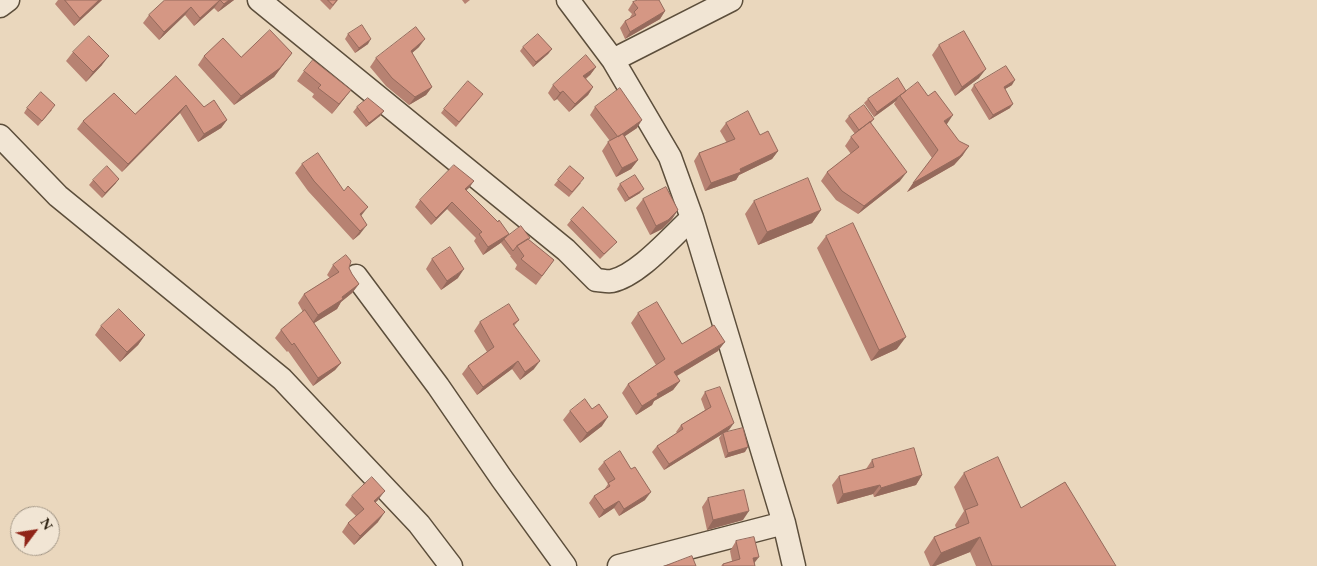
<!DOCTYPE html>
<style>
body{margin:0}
#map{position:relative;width:1317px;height:566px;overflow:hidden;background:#ead7bd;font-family:"EB Garamond",serif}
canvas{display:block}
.north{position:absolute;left:10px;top:506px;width:50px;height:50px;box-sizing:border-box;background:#f1e5d4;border:1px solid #a29686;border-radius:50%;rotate:59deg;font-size:14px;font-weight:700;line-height:20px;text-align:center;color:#2c2010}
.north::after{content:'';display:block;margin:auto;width:18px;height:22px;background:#8f2418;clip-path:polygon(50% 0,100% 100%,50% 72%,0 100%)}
</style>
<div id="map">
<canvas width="1317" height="566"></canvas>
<div class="north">N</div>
</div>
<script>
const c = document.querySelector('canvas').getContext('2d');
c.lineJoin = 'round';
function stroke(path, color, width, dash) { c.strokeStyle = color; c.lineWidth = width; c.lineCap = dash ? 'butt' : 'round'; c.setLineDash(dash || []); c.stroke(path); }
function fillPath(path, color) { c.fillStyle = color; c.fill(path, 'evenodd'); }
const minor = new Path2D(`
 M259,0L566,250L596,280C601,280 607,282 612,281C639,275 672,236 692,218
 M568,0L613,60L670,157L692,218L784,523L794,566
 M0,6L8,0
 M613,60L731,0
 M0,136L58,196L282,379L419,524L451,566
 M356,276L438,386L502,479L565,566
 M619,566L784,523`);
stroke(minor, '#5c4e3b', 25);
stroke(minor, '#f1e5d4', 22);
fillPath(new Path2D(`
 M58,0H102L74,26L55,4Z
 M165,0H234L218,12L214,8L194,26L185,15L159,40L143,23L149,15Z
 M320,0H338L330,10Z
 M462,0H470L465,4Z
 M633,2L665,11L660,19L625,39L620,28L625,21L629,19L632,14L628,10Z
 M348,34L368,44L355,53L345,39Z
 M939,45L979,78L955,96L932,55Z
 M419,47L412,53L432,87L426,95L409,105L386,86L370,67L376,58Z
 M523,47L552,49L548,54L533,67L520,51Z
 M73,52L102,65L86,82L66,61Z
 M292,53L274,77L234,105L198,65L204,56L241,57Z
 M596,67L590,75L586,79L593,87L588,95L569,112L557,99L554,101L548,93L553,85Z
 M304,71L351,90L332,114L312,97L314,94L297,81Z
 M176,76L204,107L227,120L221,128L198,142L180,113L122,172L77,129L83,121L135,114Z
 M974,85H1012L1005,89L1010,108L989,120L971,90Z
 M906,91L946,124L963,155L954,165L907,192L932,158L894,104L896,101L874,117L864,103L868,99Z
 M480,98L456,127L441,113L444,109Z
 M357,107L384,111L380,116L366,127L353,112Z
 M595,107L637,128L625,136L638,160L631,169L616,177L602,151L608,142L610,141L590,115Z
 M27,108L52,110L38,126L24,113Z
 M849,116L874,119L871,123L900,181L858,214L836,200L821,181L827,172L851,154L845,146L851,137L855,134L845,121Z
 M726,123L760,135L778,151L772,159L739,175L736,180L705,191L694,161L699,153L727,143L720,131Z
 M302,164L344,191L361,216L360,234L353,240L308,191L295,173Z
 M93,180L116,183L102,198L89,185Z
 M558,180L581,183L569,197L554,185Z
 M474,181L466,190L509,234L506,237L529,240L554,260L536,285L515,269L517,265L510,256L511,255H510L501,243L502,242L483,255L474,241L476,238L447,209L431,225L415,207L420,200Z
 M620,184L640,193L625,202L617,189Z
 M643,199L678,210L672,219L662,229L650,235L636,208Z
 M754,201L821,210L812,223L758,245L745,214Z
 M571,220L613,246L600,259L567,225Z
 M826,236L897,349L871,361L817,248Z
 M432,259L458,278L441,290L426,269Z
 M333,265L349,268L352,274L359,284L352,293L341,302L337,309L314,323L341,363L335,370L313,386L288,351L287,352L275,338L281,330L303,312L298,303L304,294L330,278L327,275Z
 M638,313L682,344L718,351L677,376L680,381L673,390L654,401L652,405L636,415L622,393L628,384L656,365L631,323Z
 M519,320L514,326L534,369L520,380L512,369L477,395L462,374L468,366L487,352L474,331L480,322Z
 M101,326L145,335L138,345L120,362L95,335Z
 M705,392L729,430L723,433L745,452L725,458L719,438L722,434L664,470L652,452L657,446L677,433L676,432L681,425L705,410L701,399Z
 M570,411L602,426L580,443L563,420Z
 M872,460L922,475L916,485L874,497L873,494L837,504L832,485L839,476L866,469Z
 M604,462L645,500L619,516L614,508L599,518L589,503L594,496L604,490L608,484L598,469Z
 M964,473L1021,508L1116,566H976L970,552L935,566H930L924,552L934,537L956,528L955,525L964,511L954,487Z
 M352,496L378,500L375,503L378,522L354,545L342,532L348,523L356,516L345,505Z
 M708,498L743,520L707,530L702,507Z
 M736,541L755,563V566H721L723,564L732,561L730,551Z`), '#b78272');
fillPath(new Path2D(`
 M99,0H102L74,26L80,18Z
 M220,0L214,8L194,26L200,18Z
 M229,0H234L218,12L224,4Z
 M191,7L185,15L159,40L164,32Z
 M665,11L660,19L625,39L630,32Z
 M371,39L368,44L355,53L359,48Z
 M425,39L419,47L405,59L411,51Z
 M552,49L548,54L533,67L536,62Z
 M292,53L274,77L234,105L241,96Z
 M109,56L102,65L86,82L93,72Z
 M596,67L590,75L577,84L583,76Z
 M986,69L979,78L955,96L962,87Z
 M1015,80L1012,85L1000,92L1004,87Z
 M432,87L426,95L409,105L415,97Z
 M593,87L588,95L569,112L575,104Z
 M351,90L344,99L332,114L339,104Z
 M563,91L557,99L554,101L560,93Z
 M899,96L896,101L874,117L877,112Z
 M1013,104L1010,108L989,120L993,115Z
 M186,105L180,113L122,172L128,164Z
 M384,111L380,116L366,127L369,123Z
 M953,115L947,124L938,130L944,121Z
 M227,120L221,128L198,142L204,134Z
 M642,120L637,128L613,144L618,137Z
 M969,146L963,155L954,165L907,192L913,183Z
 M778,151L772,159L739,175L736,180L705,191L711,183Z
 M638,160L631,169L616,177L622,168Z
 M907,172L900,181L858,214L864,206Z
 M119,179L116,183L102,198L105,193Z
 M474,181L469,188L460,196L465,189Z
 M644,189L640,193L625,202L629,198Z
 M452,202L447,209L431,225L436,218Z
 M368,207L361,216L360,214Z
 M678,210L672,219L662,229L650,235L656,226Z
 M821,210L812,223L758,245L767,232Z
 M367,225L360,234L353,240L360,231Z
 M509,234L502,242L483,255L488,247Z
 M464,269L458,278L441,290L447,281Z
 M359,284L352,293L341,302L337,309L311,325L318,315L342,297Z
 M145,335L138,345L120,362L127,352Z
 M906,337L897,349L871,361L879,350Z
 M725,342L718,351L668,381L674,372Z
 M518,361L512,369L477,395L483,387Z
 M540,361L534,369L520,380L525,372Z
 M341,363L335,370L313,386L318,378Z
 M680,381L673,390L654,401L652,405L636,415L642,406L657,394Z
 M608,417L602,426L580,443L587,433Z
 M734,423L729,430L664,470L669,464Z
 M748,447L745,452L725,458L728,453Z
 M922,475L916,485L874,497L881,488Z
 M880,485L873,494L837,504L843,494Z
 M385,491L378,500L367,510L374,501Z
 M651,492L645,500L619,516L624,509Z
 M619,501L614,508L599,518L604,510Z
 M749,511L743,520L707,530L713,520Z
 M385,512L378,522L354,545L360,536Z
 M980,537L970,552L935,566H932L941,553Z
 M759,557L752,566L753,558Z`), '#956a5c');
const building = new Path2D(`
 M65,0H99L80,18Z
 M165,0H229L224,4L220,0L200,18L191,7L164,32L149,15Z
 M328,0H337L333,5Z
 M638,0H659L665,11L630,32L625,21L636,15L634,12L638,8L633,2Z
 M362,25L371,39L359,48L348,34Z
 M416,27L425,39L411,51L432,87L415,97L392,78L376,58Z
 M270,30L292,53L280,68L241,96L204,56L223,38L241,57Z
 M964,31L986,69L962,87L939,45Z
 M538,34L552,49L536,62L523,47Z
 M89,36L109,56L93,72L73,52Z
 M586,55L596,67L583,76L593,87L575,104L563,91L560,93L553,85Z
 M313,60L351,90L339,104L318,88L321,85L304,71Z
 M1006,66L1015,80L1004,87L1013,104L993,115L974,85Z
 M176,76L204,107L214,100L227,120L204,134L186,105L128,164L83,121L114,93L135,114Z
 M898,78L906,91L877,112L868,99Z
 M468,81L483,94L459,122L444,109Z
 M918,82L928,96L935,91L953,115L944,121L959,141L969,146L960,156L913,183L938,150L900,96Z
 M620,88L642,120L618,137L595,107Z
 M41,92L55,105L42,121L27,108Z
 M368,98L384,111L369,123L357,107Z
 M864,105L874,119L859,130L849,116Z
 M748,111L760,135L768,131L778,151L740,169L741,172L711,183L699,153L735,139L726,123Z
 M870,122L907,172L864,206L842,191L827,172L859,147L851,137Z
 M623,134L638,160L622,168L608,142Z
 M318,153L344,191L348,186L368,207L360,214L367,225L360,231L314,181L302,164Z
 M454,165L474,181L465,189L498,222L499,220L509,234L488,247L479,234L482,232L452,202L436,218L420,200Z
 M107,166L119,179L105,193L93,180Z
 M570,166L584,178L572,192L558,180Z
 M635,175L644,189L629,198L620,184Z
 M808,178L821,210L767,232L754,201Z
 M666,187L678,210L668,220L656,226L643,199Z
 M583,207L617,242L604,254L571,220Z
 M853,223L906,337L879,350L826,236Z
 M521,226L530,238L517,246L513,251L504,239Z
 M528,239L554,260L542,276L521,259L524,256L517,246Z
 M450,247L464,269L447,281L432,259Z
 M346,255L351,261L349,268L352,274L359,284L342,297L343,299L318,315L304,294L339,272L333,265Z
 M657,302L682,344L714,325L725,342L674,372L680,381L657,394L658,396L642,406L628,384L665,359L638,313Z
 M509,304L519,320L513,324L540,361L525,372L518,361L483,387L468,366L494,347L480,322Z
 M119,309L145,335L127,352L101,326Z
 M305,310L341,363L318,378L294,343L292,345L281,330Z
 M720,387L734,423L669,464L657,446L683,429L681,425L711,407L705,392Z
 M585,399L592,409L599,404L608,417L587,433L570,411Z
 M743,428L748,447L728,453L723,433Z
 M914,448L922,475L881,488L880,485L843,494L839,476L874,467L872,460Z
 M620,451L631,469L635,467L651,492L624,509L619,501L604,510L594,496L610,486L608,483L615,479L604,462Z
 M998,457L1021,508L1065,482L1116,566H992L980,537L941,553L934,537L969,523L965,510L978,505L964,473Z
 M372,477L385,491L374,501L385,512L360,536L348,523L364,509L352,496Z
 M744,490L749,511L713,520L708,498Z
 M754,537L759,557L753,558L755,566H723V564L740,559L736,541Z
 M692,556L696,566H665Z`);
fillPath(building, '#d59784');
stroke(building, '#956a5c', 1);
</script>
